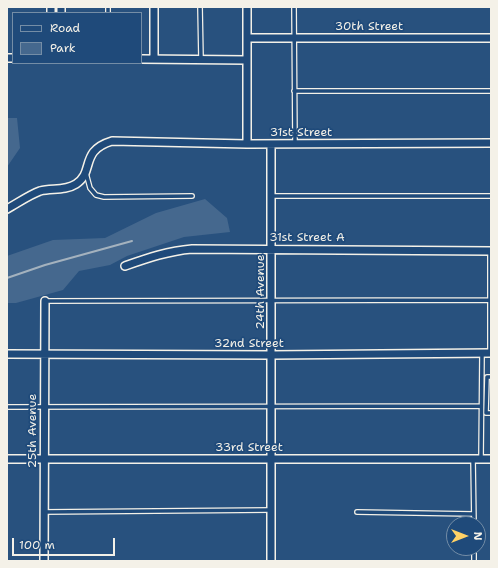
<!DOCTYPE html>
<style>
body{margin:0}
#map{position:relative;width:498px;height:568px;overflow:hidden;background:#28517e;font-family:"Shantell Sans",sans-serif}
canvas{display:block}
.frame{position:absolute;inset:0;border:8px solid #f4f1e8;pointer-events:none}
.legend{position:absolute;left:12px;top:12px;width:130px;height:52px;box-sizing:border-box;background:#1f4a7a;border:1px solid #748da6;margin:0;padding:5px 7px;list-style:none;font-size:12px;color:#f4f1e8}
.legend li{display:flex;align-items:center;gap:8px;height:20px}
.legend b{width:20px;border:1px solid #748da6}
.north{position:absolute;left:446px;top:516px;width:40px;height:40px;box-sizing:border-box;background:#1f4a7a;border:1px solid #748da6;border-radius:50%;rotate:90deg;font-size:11px;font-weight:700;line-height:16px;text-align:center;color:#f4f1e8}
.north::after{content:'';display:block;margin:auto;width:14px;height:18px;background:#ffd166;clip-path:polygon(50% 0,100% 100%,50% 72%,0 100%)}
.scale{position:absolute;left:12px;top:538px;width:103px;height:18px;box-sizing:border-box;border:2px solid #f4f1e8;border-top:0;padding-left:5px;font-size:12px;line-height:14px;white-space:nowrap;color:#f4f1e8;-webkit-text-stroke:3px #1f4a7a;paint-order:stroke}
</style>
<div id="map">
<canvas width="498" height="568"></canvas>
<div class="frame"></div>
<ul class="legend">
<li><b style="height:5px;background:#1f4a7a"></b>Road</li>
<li><b style="height:11px;background:#45688e"></b>Park</li>
</ul>
<div class="north">N</div>
<div class="scale">100 m</div>
</div>
<script>
const c = document.querySelector('canvas').getContext('2d');
c.lineJoin = 'round';
function fillPath(path, color) { c.fillStyle = color; c.fill(path, 'evenodd'); }
function stroke(path, color, width, dash) { c.strokeStyle = color; c.lineWidth = width; c.lineCap = dash ? 'butt' : 'round'; c.setLineDash(dash || []); c.stroke(path); }
function drawText(font, color, halo, rows, align = 'center') {
  c.font = font + ' "Shantell Sans",sans-serif'; c.lineWidth = 3.5; c.setLineDash([]); c.textBaseline = 'middle'; c.strokeStyle = halo; c.fillStyle = color; for (const [text, x, y, turn = 0] of rows) {
    c.save(); c.translate(x, y); c.rotate((+turn || 0) * Math.PI / 180); c.textAlign = isNaN(turn) ? turn : align; if (halo) c.strokeText(text, 0, 0); c.fillText(text, 0, 0); c.restore();
  }
}
fillPath(new Path2D(`
 M7,118H17L20,148L7,167Z
 M205,199L227,218L230,232L184,237L127,256L110,265L79,271L63,290L16,303H7V256L53,240L105,238L156,213Z`), '#45688e');
stroke(new Path2D(`
 M7,278L45,265L132,241`), '#a4b2be', 2);
const service = new Path2D(`
 M108,7V13
 M200,7L201,59
 M294,7L295,143
 M294,91H491
 M86,173L90,188L96,195L104,197L192,196
 M271,196H491
 M45,301L490,300
 M490,353V251
 M491,377H487L486,413H491
 M7,407L481,406
 M481,458L482,354
 M473,459L474,524
 M43,512L270,510
 M357,512L473,514
 M474,548V561`);
const minor = new Path2D(`
 M61,7V13
 M154,7V59
 M51,13V7
 M247,38H491
 M7,58H13
 M141,59L247,60
 M247,144V7
 M7,209C18,203 29,195 40,191C52,188 65,191 76,184C95,172 79,151 112,141L247,144L491,143
 M125,266C148,258 168,251 192,249L491,251
 M7,354L272,355L491,353
 M7,459H491
 M44,561L45,301
 M271,561V144`);
stroke(service, '#f4f1e8', 6);
stroke(minor, '#f4f1e8', 10);
stroke(service, '#1f4a7a', 3.5);
stroke(minor, '#1f4a7a', 7);
drawText('12px', '#f4f1e8', '#1f4a7a', [
 ["30th Street",369,27],
 ["31st Street",301,133],
 ["31st Street A",307,238],
 ["24th Avenue",261,292,-90],
 ["32nd Street",249,344],
 ["25th Avenue",33,431,-90],
 ["33rd Street",249,448]
]);
</script>
